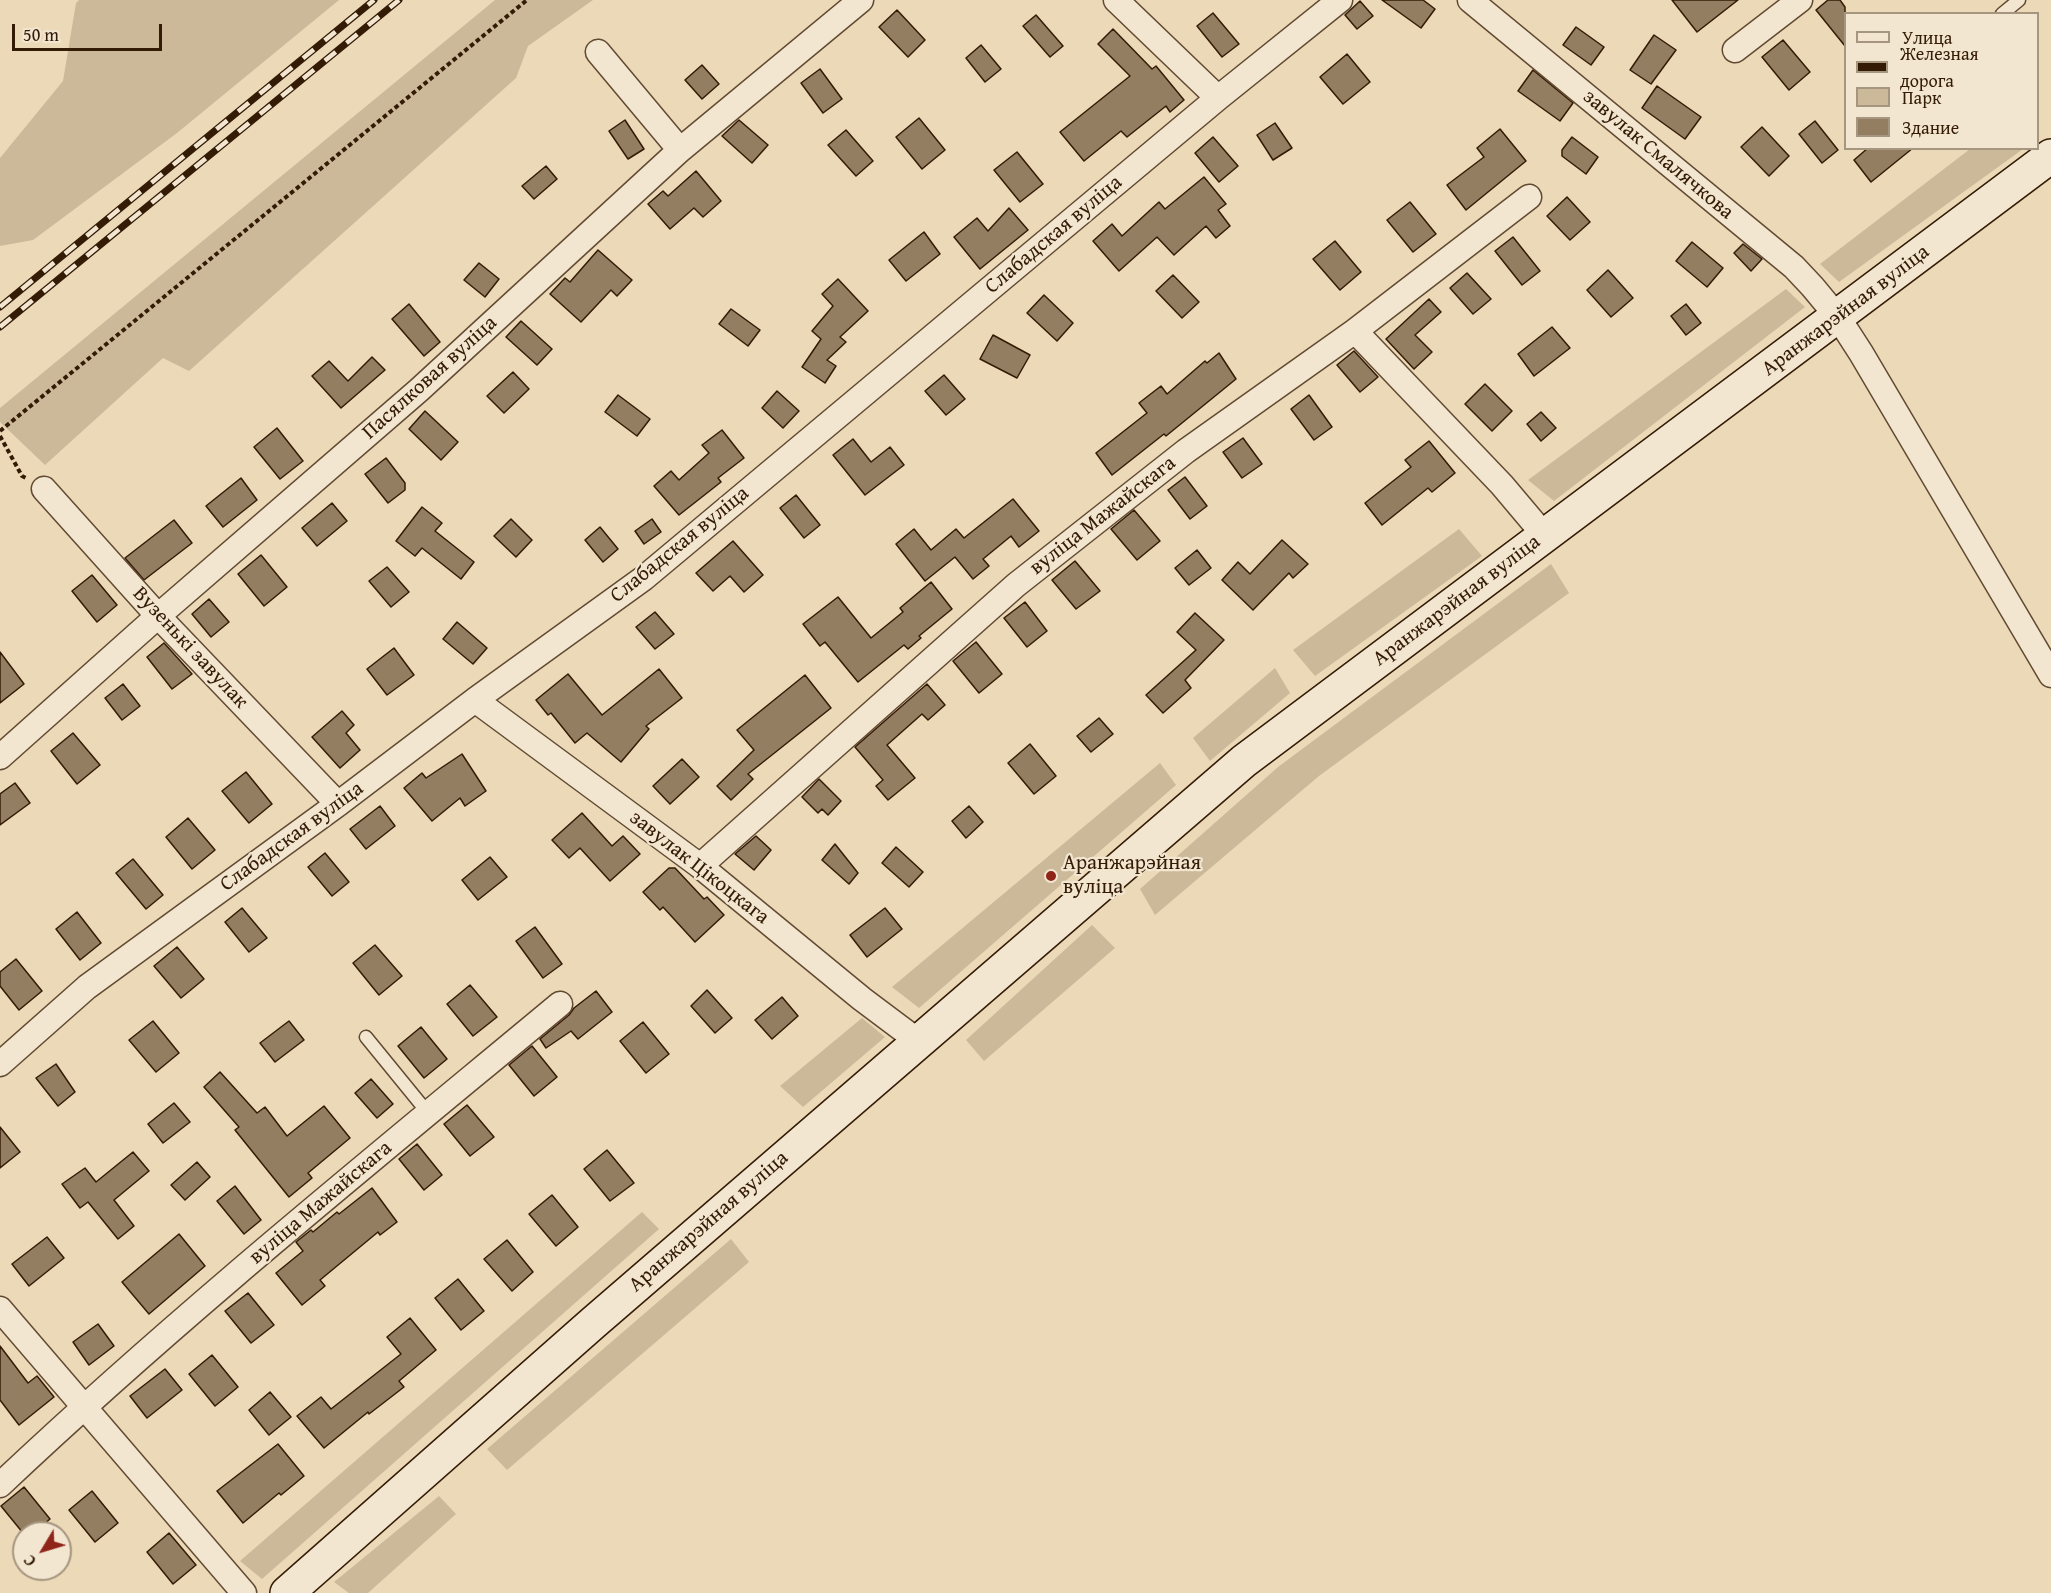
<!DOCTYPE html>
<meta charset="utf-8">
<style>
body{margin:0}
#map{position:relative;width:2051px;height:1593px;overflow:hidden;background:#ebd9b7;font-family:"Gentium Book Plus",serif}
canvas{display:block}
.legend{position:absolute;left:1844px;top:12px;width:195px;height:138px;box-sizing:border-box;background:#f2e6d0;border:2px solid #a6957f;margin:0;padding:8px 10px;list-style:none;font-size:18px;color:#341b06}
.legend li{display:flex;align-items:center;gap:12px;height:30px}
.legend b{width:30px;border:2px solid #a6957f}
.north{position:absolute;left:12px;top:1521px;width:60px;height:60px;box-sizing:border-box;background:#f2e6d0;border:2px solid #a6957f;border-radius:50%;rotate:232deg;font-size:16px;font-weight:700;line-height:24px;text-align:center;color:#341b06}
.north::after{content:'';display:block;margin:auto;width:21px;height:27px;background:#8f2418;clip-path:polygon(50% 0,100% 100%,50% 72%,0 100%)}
.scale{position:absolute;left:12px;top:24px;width:150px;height:27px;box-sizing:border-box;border:3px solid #341b06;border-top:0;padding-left:8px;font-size:18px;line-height:21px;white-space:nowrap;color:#341b06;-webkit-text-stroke:4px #f2e6d0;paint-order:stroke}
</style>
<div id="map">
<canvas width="2051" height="1593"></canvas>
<ul class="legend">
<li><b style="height:8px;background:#f2e6d0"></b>Улица</li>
<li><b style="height:8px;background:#341b06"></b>Железная дорога</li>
<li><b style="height:16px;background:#ccb999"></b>Парк</li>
<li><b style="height:16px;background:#937e62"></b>Здание</li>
</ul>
<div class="north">С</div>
<div class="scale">50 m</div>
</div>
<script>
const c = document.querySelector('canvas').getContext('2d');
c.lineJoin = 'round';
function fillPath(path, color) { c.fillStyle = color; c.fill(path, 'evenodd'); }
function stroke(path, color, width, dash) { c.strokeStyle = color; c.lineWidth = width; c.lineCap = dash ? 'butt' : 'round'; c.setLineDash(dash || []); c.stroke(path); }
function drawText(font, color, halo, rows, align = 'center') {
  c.font = font + ' "Gentium Book Plus",serif'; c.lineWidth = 4.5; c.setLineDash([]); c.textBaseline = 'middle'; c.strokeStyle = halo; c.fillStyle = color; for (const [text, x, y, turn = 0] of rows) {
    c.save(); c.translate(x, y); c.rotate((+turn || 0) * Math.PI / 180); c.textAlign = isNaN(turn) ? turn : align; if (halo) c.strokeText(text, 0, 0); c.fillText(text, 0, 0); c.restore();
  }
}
fillPath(new Path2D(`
 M79,0H339L177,133L33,240L0,246V158L63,81L76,3Z
 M495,0H593L528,46L516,78L189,371L163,358L45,465L0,422V408Z
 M1970,149H2023L1839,282L1820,264Z
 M1786,289L1805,307L1554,501L1528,480Z
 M1459,529L1482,556L1315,676L1293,650Z
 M1551,564L1569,593L1319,776L1155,915L1140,889L1278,767Z
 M1275,668L1290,693L1210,761L1193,738Z
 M1160,763L1176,785L919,1008L892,987Z
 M1092,925L1115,948L984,1061L966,1040Z
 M862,1018L885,1037L803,1107L780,1086Z
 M642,1212L659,1229L262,1579L240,1561Z
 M731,1239L749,1262L507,1470L487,1449Z
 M439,1496L456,1514L368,1593H349L334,1582Z`), '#ccb999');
const building = new Path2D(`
 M1382,0H1423L1435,9L1421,28Z
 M1672,0H1738L1697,32Z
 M1828,0H1840L1845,7V46L1816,10Z
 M1360,1L1373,16L1357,29L1345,15Z
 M897,10L925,40L908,57L879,27Z
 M1213,13L1239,44L1222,57L1197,26Z
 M1036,15L1063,46L1050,57L1023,26Z
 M1576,27L1604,47L1591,65L1563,45Z
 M1113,29L1152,69L1156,66L1184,100L1170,112L1166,106L1127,137L1121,131L1084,161L1060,132L1130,76L1098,44Z
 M1654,35L1676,50L1651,84L1630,70Z
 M1783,40L1810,72L1789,90L1762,57Z
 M981,45L1001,69L985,82L966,58Z
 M1347,54L1370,82L1343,104L1320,77Z
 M702,65L719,84L702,99L685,80Z
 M820,69L842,99L823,113L801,83Z
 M1533,70L1573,103L1560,121L1518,91Z
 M1657,86L1701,117L1685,139L1642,108Z
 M919,118L945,150L922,169L896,137Z
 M625,120L644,149L628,159L609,131Z
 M739,120L768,145L752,163L722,136Z
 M1815,121L1838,150L1822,163L1799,134Z
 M1275,123L1292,148L1273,160L1257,135Z
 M1762,127L1789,156L1769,176L1741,147Z
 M1500,129L1526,161L1466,210L1447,185L1484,157L1477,148Z
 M846,130L873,161L856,176L828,145Z
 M1213,137L1238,166L1219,182L1195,153Z
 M1572,137L1598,157L1586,174L1562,156V150Z
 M1868,148H1913L1871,182L1854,160Z
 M1017,152L1043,184L1020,202L994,170Z
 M546,166L557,179L534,199L522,186Z
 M696,171L721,201L703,217L694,208L670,229L648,204L663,191L668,196Z
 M1204,177L1226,204L1218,210L1230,226L1216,238L1206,226L1174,255L1157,237L1119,271L1093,241L1112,224L1122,236L1159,202L1165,209Z
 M1567,197L1590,222L1570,240L1547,216Z
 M1410,202L1436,234L1413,252L1387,220Z
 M1009,208L1028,230L980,269L954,237L977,218L988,231Z
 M924,232L940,254L906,281L889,260Z
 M1513,237L1540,271L1522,285L1495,251Z
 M1335,241L1361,272L1340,290L1313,259Z
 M1692,242L1723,268L1707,287L1676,261Z
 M1743,244L1762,259L1751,271L1734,253Z
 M598,250L632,280L617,296L611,290L581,322L550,294L565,278L570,282Z
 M479,263L499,279L485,297L464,280Z
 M1608,270L1633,298L1611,317L1587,290Z
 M1467,273L1491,299L1473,314L1450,288Z
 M1173,275L1199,302L1182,318L1156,291Z
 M838,279L868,311L840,337L846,342L827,360L836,366L825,383L802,367L821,339L812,331L833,306L822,294Z
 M1044,295L1073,323L1057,341L1027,313Z
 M1429,299L1441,312L1415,335L1432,352L1414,369L1386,339Z
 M409,304L440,342L424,356L392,319Z
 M1686,304L1701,323L1686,335L1671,316Z
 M731,309L760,330L748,346L719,324Z
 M521,321L552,349L537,365L506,337Z
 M1552,327L1570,348L1534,376L1518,354Z
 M993,335L1030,355L1017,378L980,359Z
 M1354,351L1378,377L1360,392L1337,365Z
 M1219,353L1236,379L1166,436L1164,434L1112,475L1096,453L1147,413L1139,403L1161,386L1167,394L1205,361L1207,363Z
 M372,357L385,370L341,408L312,376L329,361L348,381Z
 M513,372L529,389L504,413L487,396Z
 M944,375L965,399L946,415L925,391Z
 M1485,384L1512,411L1492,431L1465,404Z
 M777,391L799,411L783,428L762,408Z
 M618,395L650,419L637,436L605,412Z
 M1309,395L1332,427L1314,440L1291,409Z
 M425,411L458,442L441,460L409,429Z
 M1541,412L1556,428L1541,441L1527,424Z
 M277,428L303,461L280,479L254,447Z
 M722,430L744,458L718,478L721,482L679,515L654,486L671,471L679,480L709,453L702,445Z
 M1243,438L1262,464L1242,478L1223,452Z
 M853,439L871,462L890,447L904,465L865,495L833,455Z
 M1429,441L1455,473L1432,492L1428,488L1382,525L1365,503L1411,467L1405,460Z
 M386,458L405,483V490L388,503L365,474Z
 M1185,477L1207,506L1190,519L1168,490Z
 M241,478L257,500L223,527L206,506Z
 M796,495L820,525L804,538L780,508Z
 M1013,499L1039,531L1019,547L1011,536L983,559L989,566L973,579L955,557L925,581L896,544L914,529L931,550L956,529L964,538Z
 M332,503L347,521L317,546L302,528Z
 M422,507L442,523L435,531L474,562L461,579L422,548L415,556L396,541Z
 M1134,510L1160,541L1137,560L1111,529Z
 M511,519L532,540L516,557L494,536Z
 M652,519L661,532L644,544L635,531Z
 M174,520L192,543L144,580L125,558Z
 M600,527L618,549L603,562L585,540Z
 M1282,540L1308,564L1293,578L1289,573L1253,610L1222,580L1238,562L1250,574Z
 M733,541L763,575L744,592L730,576L713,591L696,573Z
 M1197,550L1211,568L1189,585L1175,568Z
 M261,555L287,587L264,606L238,574Z
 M1075,561L1100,591L1076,609L1052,580Z
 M387,567L409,592L391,607L369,581Z
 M92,575L117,605L97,622L72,591Z
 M931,582L952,609L919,636L921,638L908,649L904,645L858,682L825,642L820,646L803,624L838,597L871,638L903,612L900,608Z
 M209,599L229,622L211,637L192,614Z
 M1025,602L1047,631L1027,647L1004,618Z
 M655,612L674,634L655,649L636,627Z
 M1195,613L1224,640L1185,680L1191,688L1163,713L1146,695L1196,650L1177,632Z
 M457,622L487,648L473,664L443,639Z
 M976,642L1002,674L979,693L953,661Z
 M164,643L192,674L172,689L147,657Z
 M394,648L414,675L387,695L367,669Z
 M0,652L24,684L0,703Z
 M659,669L682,698L646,726L649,729L621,762L587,733L575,743L551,713L548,715L536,700L568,674L602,715Z
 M805,675L831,708L748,774L753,779L731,800L717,786L754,750L737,730Z
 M123,684L140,706L122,720L105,698Z
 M927,684L945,705L928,720L922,714L887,745L915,778L888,800L876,786L883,780L855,747Z
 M342,711L354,725L346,733L360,750L340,768L312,737Z
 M1099,718L1113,734L1091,752L1077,736Z
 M73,733L100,765L77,784L51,751Z
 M1030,744L1056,776L1034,794L1008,763Z
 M462,754L486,791L465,806L460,798L432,821L404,788L422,773L426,778Z
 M682,759L699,777L670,804L653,786Z
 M246,772L272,804L249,823L222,791Z
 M819,779L841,801L828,815L822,809L818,813L802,797Z
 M15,783L30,803L0,825V794Z
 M380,806L395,826L366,849L350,829Z
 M969,806L983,822L966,838L952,821Z
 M582,813L612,846L623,836L640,854L610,881L580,848L569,858L552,840Z
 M188,818L215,850L192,869L166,837Z
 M756,836L771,850L754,870L735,854Z
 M835,844L858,873L849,884L822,860Z
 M896,847L923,872L909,887L882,863Z
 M325,853L349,882L332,896L308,867Z
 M490,857L507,877L478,900L462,880Z
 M133,859L163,895L146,909L116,873Z
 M669,868H675L704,899L707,897L724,915L695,942L663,907L660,910L643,892Z
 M242,908L267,938L249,952L225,922Z
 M885,908L902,929L867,957L850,935Z
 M77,912L101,943L80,960L56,929Z
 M535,927L562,964L543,978L516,941Z
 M375,945L402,976L379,995L353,963Z
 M177,947L204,979L181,998L154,966Z
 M16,959L42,991L19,1010L0,986V972Z
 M470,985L497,1017L473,1036L447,1004Z
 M707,990L732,1018L715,1033L691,1006Z
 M596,991L612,1012L578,1039L571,1031L546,1048L540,1039L569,1015L574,1008Z
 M782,997L798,1016L772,1039L755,1020Z
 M153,1021L179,1053L156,1072L129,1040Z
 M289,1021L304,1040L275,1062L260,1043Z
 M643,1022L669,1054L646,1073L620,1041Z
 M421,1027L447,1059L424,1078L398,1046Z
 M532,1046L557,1077L534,1096L509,1065Z
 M56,1064L75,1092L58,1106L36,1078Z
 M220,1072L257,1113L265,1107L287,1136L324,1106L350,1138L308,1173L312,1178L289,1197L235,1130L239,1127L204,1087Z
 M371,1079L393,1104L377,1118L355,1093Z
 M174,1103L190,1122L163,1143L148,1124Z
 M467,1105L494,1137L470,1156L444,1124Z
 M0,1127L20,1152L0,1168Z
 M417,1144L442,1175L424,1190L399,1159Z
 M607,1150L634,1183L610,1201L584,1169Z
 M133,1152L149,1171L114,1200L134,1226L118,1239L88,1202L80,1208L62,1184L85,1168L96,1182Z
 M197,1162L210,1177L185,1200L171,1185Z
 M235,1186L261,1220L244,1234L217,1201Z
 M372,1188L397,1222L380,1235L378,1232L320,1280L325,1286L302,1305L276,1273L303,1251L296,1242L311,1230L313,1232L337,1212L339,1214Z
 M552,1195L578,1227L556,1246L529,1214Z
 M179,1234L205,1266L149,1314L122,1282Z
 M47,1237L64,1258L29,1286L12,1264Z
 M507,1240L533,1272L512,1291L484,1259Z
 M458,1279L484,1311L461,1330L435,1298Z
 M248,1293L274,1325L251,1343L225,1311Z
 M410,1318L436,1350L399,1381L404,1387L369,1414L368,1412L324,1448L297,1416L321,1397L331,1409L401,1354L387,1337Z
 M98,1324L114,1346L89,1365L73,1342Z
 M0,1346L28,1383L37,1376L54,1397L19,1425L0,1400Z
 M212,1355L238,1387L215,1406L189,1374Z
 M165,1369L182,1390L147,1418L130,1396Z
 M270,1392L291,1417L269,1435L249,1410Z
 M278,1444L304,1476L281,1495L279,1493L243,1523L217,1491Z
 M24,1487L50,1519L34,1533H23L1,1506Z
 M92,1491L118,1523L95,1542L69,1510Z
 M169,1533L196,1565L173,1584L147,1552Z`);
fillPath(building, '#937e62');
stroke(building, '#341b06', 1.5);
const service = new Path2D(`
 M2002,14L2019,0
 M366,1037L428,1113`);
const minor = new Path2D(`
 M1116,0L1218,98
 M1470,0L1794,267C1822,295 1841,320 1861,353L2051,675
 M1735,50L1800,0
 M598,52L680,150
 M1355,331L1502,485L1545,536
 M44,489L158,616L338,804
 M475,700L700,866L862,999L918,1041
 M0,757L158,616L419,390L680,150L861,0
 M700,866L1016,585L1186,451L1355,331L1529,197
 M0,1064L87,987L338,804L475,700L644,578L1218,98L1340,0
 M0,1309L244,1593
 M0,1485C179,1316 371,1161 560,1004`);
const secondary = new Path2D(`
 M287,1593L593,1323L1244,761L2051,156`);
stroke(service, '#624a32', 15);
stroke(minor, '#624a32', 27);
stroke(secondary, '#341b06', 36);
stroke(new Path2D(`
 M0,431L527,0
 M0,436L22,476L26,478`), '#341b06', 4, [4.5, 3]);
stroke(service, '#f2e6d0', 12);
stroke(minor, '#f2e6d0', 24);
stroke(secondary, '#f2e6d0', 33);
const rail = new Path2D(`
 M0,307L374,0
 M0,327L399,0`);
stroke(rail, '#341b06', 7);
stroke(rail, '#f2e6d0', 4.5, [14]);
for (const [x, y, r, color] of [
 [1051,876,6,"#8f2418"]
]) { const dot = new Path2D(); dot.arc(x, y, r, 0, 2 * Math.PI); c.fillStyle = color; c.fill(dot); stroke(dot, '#f2e6d0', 2); }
drawText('21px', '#341b06', '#f2e6d0', [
 ["завулак Смалячкова",1658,155,40],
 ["Слабадская вуліца",1054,235,-40],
 ["Аранжарэйная вуліца",1846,311,-37],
 ["Пасялковая вуліца",430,378,-42],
 ["вуліца Мажайскага",1103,516,-38],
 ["Слабадская вуліца",680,545,-39],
 ["Аранжарэйная вуліца",1457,601,-37],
 ["Вузенькі завулак",190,648,47],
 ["Слабадская вуліца",292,837,-36],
 ["завулак Цікоцкага",699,868,38],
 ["вуліца Мажайскага",321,1203,-40],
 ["Аранжарэйная вуліца",709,1222,-41]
]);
drawText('21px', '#341b06', '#f2e6d0', [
 ["Аранжарэйная",1063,864],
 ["вуліца",1063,888]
], 'left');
</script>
